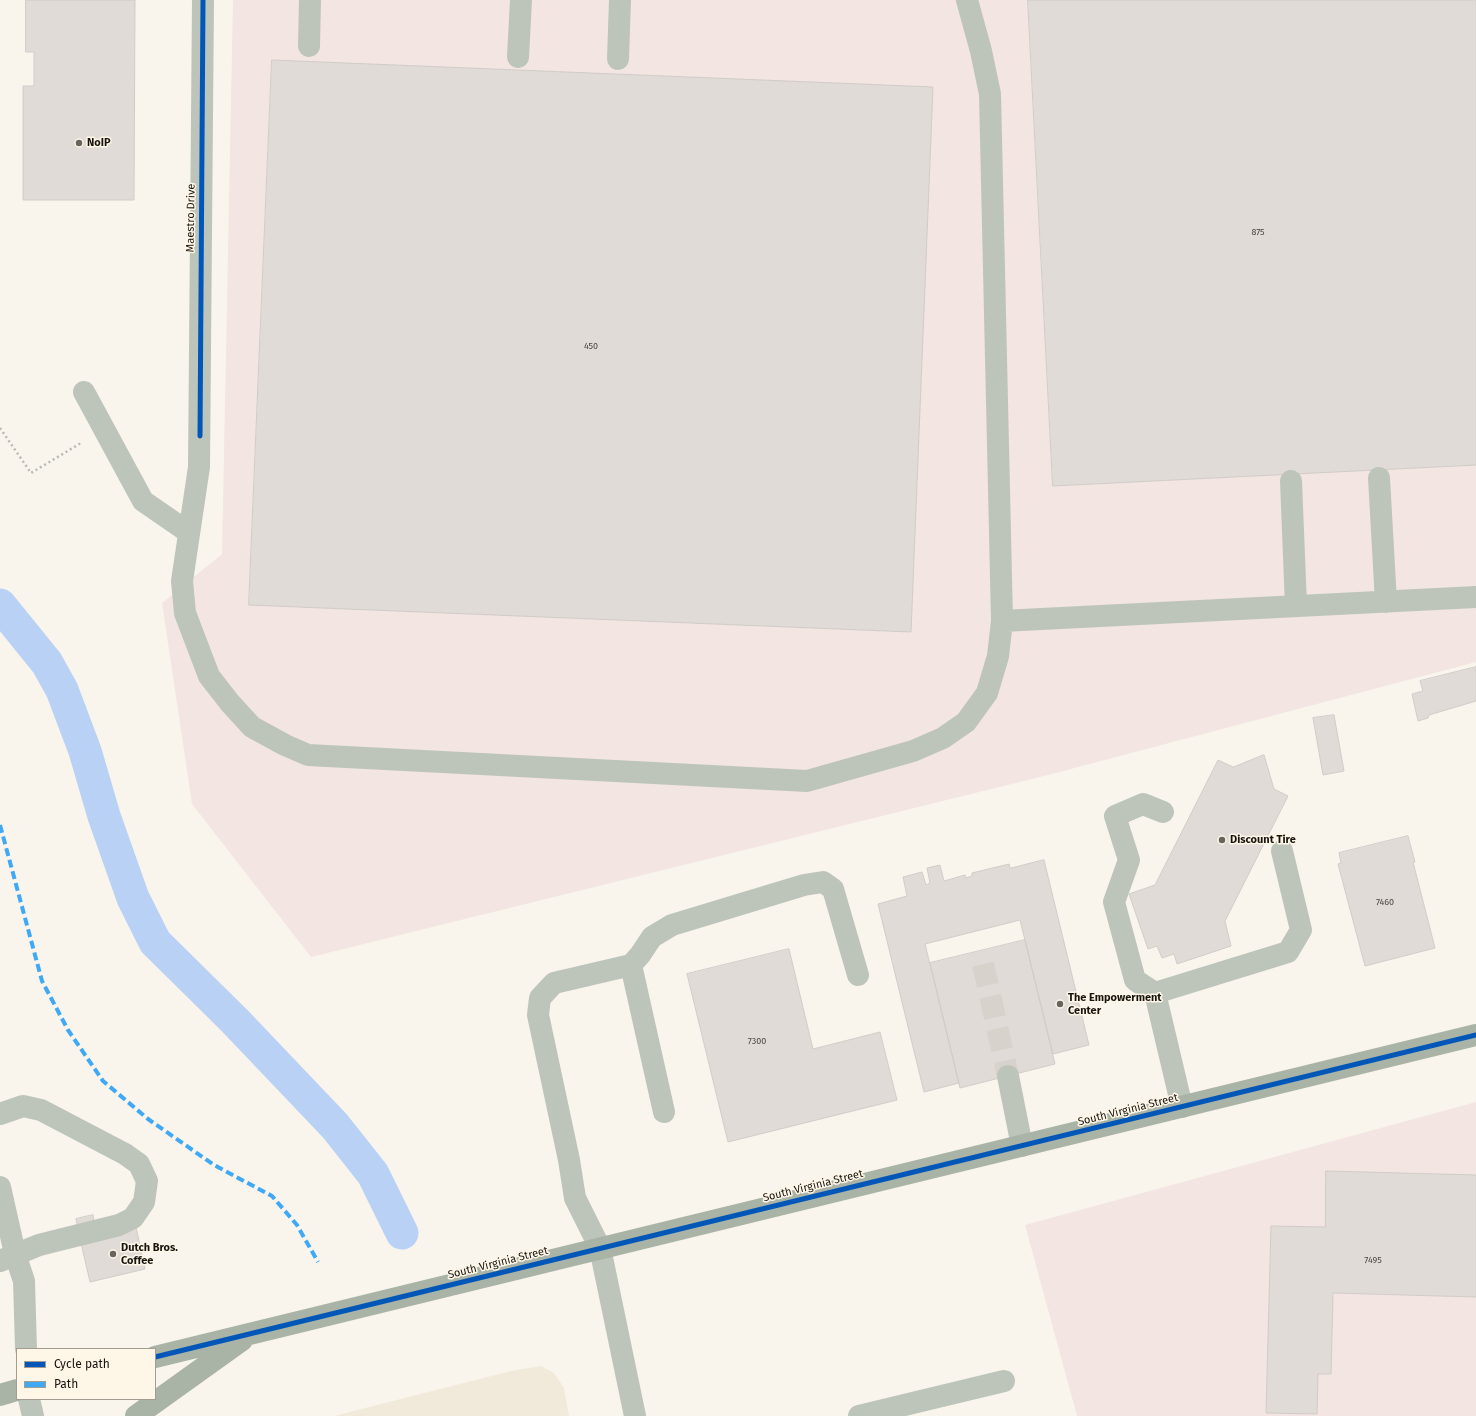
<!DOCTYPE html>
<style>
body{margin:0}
#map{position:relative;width:1476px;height:1416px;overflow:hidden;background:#f9f5ed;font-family:"Fira Sans",sans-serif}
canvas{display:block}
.legend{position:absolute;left:16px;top:1348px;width:140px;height:52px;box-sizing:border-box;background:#fef7e8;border:1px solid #a29d92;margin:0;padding:5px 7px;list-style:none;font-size:12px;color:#181510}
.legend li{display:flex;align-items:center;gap:8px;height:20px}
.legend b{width:20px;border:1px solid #a29d92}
</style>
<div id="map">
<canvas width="1476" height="1416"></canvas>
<ul class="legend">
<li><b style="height:5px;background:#0057b8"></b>Cycle path</li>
<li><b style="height:5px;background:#3fa9f5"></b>Path</li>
</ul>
</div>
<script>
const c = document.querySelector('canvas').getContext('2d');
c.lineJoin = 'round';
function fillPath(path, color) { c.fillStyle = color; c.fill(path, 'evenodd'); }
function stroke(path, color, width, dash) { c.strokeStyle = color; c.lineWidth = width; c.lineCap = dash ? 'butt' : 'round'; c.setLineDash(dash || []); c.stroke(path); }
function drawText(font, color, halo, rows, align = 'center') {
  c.font = font + ' "Fira Sans",sans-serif'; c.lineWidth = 3; c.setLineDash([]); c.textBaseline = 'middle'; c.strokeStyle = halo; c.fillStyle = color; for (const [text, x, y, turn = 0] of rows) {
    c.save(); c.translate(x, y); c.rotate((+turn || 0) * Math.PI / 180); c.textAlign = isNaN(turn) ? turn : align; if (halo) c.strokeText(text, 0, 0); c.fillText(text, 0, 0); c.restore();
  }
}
fillPath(new Path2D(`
 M541,1366L554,1373L564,1388L569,1416H334L511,1371Z`), '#f1e9da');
fillPath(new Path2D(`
 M233,0H1476V662L1048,775L311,957L192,804L162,603L222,554Z
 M1476,1102V1416H1077L1025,1225Z`), '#f3e5e1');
stroke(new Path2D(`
 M0,605L47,663L62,690L85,751L104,816L133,898L155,942L235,1021L335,1126L373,1174L402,1233`), '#b9d1f5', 33);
const building = new Path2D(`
 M26,0H135L134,200H23V86H34V52H26Z
 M1028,0H1476V465L1053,486Z
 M272,60L933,87L911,632L249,605Z
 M1476,667V701L1429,715L1428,718L1418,721L1412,694L1423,691L1420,681Z
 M1334,715L1344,771L1323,775L1313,718Z
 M1264,755L1274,789L1288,796L1225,921L1231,946L1177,964L1174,954L1162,958L1157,946L1148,949L1129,894L1155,885L1218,760L1233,767Z
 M1408,836L1415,862H1413L1435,948L1365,966L1338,864L1341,863L1339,853Z
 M1044,860L1089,1045L1053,1054L1020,920L925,944L959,1083L924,1092L878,904L907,896L903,877L922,872L926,885L930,883L927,868L940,865L944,881L965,875L966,878L972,876V873L1009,864L1010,868Z
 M1025,940L1055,1064L960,1088L930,963Z
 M789,949L813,1049L880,1032L897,1100L728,1142L687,974Z
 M1326,1171L1476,1175V1297L1333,1293L1331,1374H1318L1317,1414L1266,1413L1271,1226L1325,1227Z
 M93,1215L97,1236L80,1239L76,1219Z
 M136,1227L145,1269L90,1282L80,1239Z`);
fillPath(building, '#e0dbd6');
stroke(building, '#d1ccc8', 1);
stroke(new Path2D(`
 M983,964L1008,1076`), '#d7d3cc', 22, [22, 11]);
stroke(new Path2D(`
 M0,428L31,473L81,443`), '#b8bab3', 2.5, [2, 3]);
stroke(new Path2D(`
 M203,0L199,467L182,581L185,613L209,676L230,703L252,727L285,745L308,755L807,781L913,751L943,738L966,722L987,693L998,656L1002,621L990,94L981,51L967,0
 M309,46L310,0
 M518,57L521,0
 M618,59L620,0
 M84,392L143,501L188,532
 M1379,478L1386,602
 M1291,481L1296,606
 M1002,621L1476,597
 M631,965L664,1112
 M1155,993L1135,980L1114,902L1129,860L1115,816L1143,804L1163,812
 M1008,1076L1022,1146
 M1182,1107L1155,993L1288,952L1301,930L1282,851
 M0,1114L23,1106L41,1110L125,1154L139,1164L147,1181L144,1202L133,1218L119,1225L39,1245L0,1261
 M0,1187L15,1254L24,1281L26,1349
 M29,1399L33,1416
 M635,1416L600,1248L575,1198L569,1160L538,1015L540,998L554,983L631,965L640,955L652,937L672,925L804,885L823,882L833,889L858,975
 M859,1416L1004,1381`), '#bdc5ba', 22);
stroke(new Path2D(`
 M155,1357L1476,1035
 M0,1395L17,1390
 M136,1416L242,1340`), '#a9b3a6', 22);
stroke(new Path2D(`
 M0,825L42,981L68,1030L103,1081L148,1119L214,1165L272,1196L297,1225L318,1262`), '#3fa9f5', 4, [8, 4]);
stroke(new Path2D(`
 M200,436L203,0
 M155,1357L1476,1035`), '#0057b8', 5);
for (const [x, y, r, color] of [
 [79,143,4,"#67635d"],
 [1222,840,4,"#67635d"],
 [1060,1004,4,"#67635d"],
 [113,1254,4,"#67635d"]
]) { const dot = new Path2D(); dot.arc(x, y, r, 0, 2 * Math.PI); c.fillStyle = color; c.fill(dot); stroke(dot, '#fef7e8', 1.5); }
drawText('9px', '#4c4844', null, [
 ["875",1258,232],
 ["450",591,346],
 ["7460",1385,902],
 ["7300",757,1041],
 ["7495",1373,1260]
]);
drawText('bold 11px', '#181510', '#fef7e8', [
 ["NoIP",87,143],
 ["Discount Tire",1230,840],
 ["The Empowerment",1068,998],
 ["Center",1068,1011],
 ["Dutch Bros.",121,1248],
 ["Coffee",121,1261]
], 'left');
drawText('11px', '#181510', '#fef7e8', [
 ["Maestro Drive",191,218,-89],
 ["South Virginia Street",1128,1110,-14],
 ["South Virginia Street",813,1186,-14],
 ["South Virginia Street",498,1263,-14]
]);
</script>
